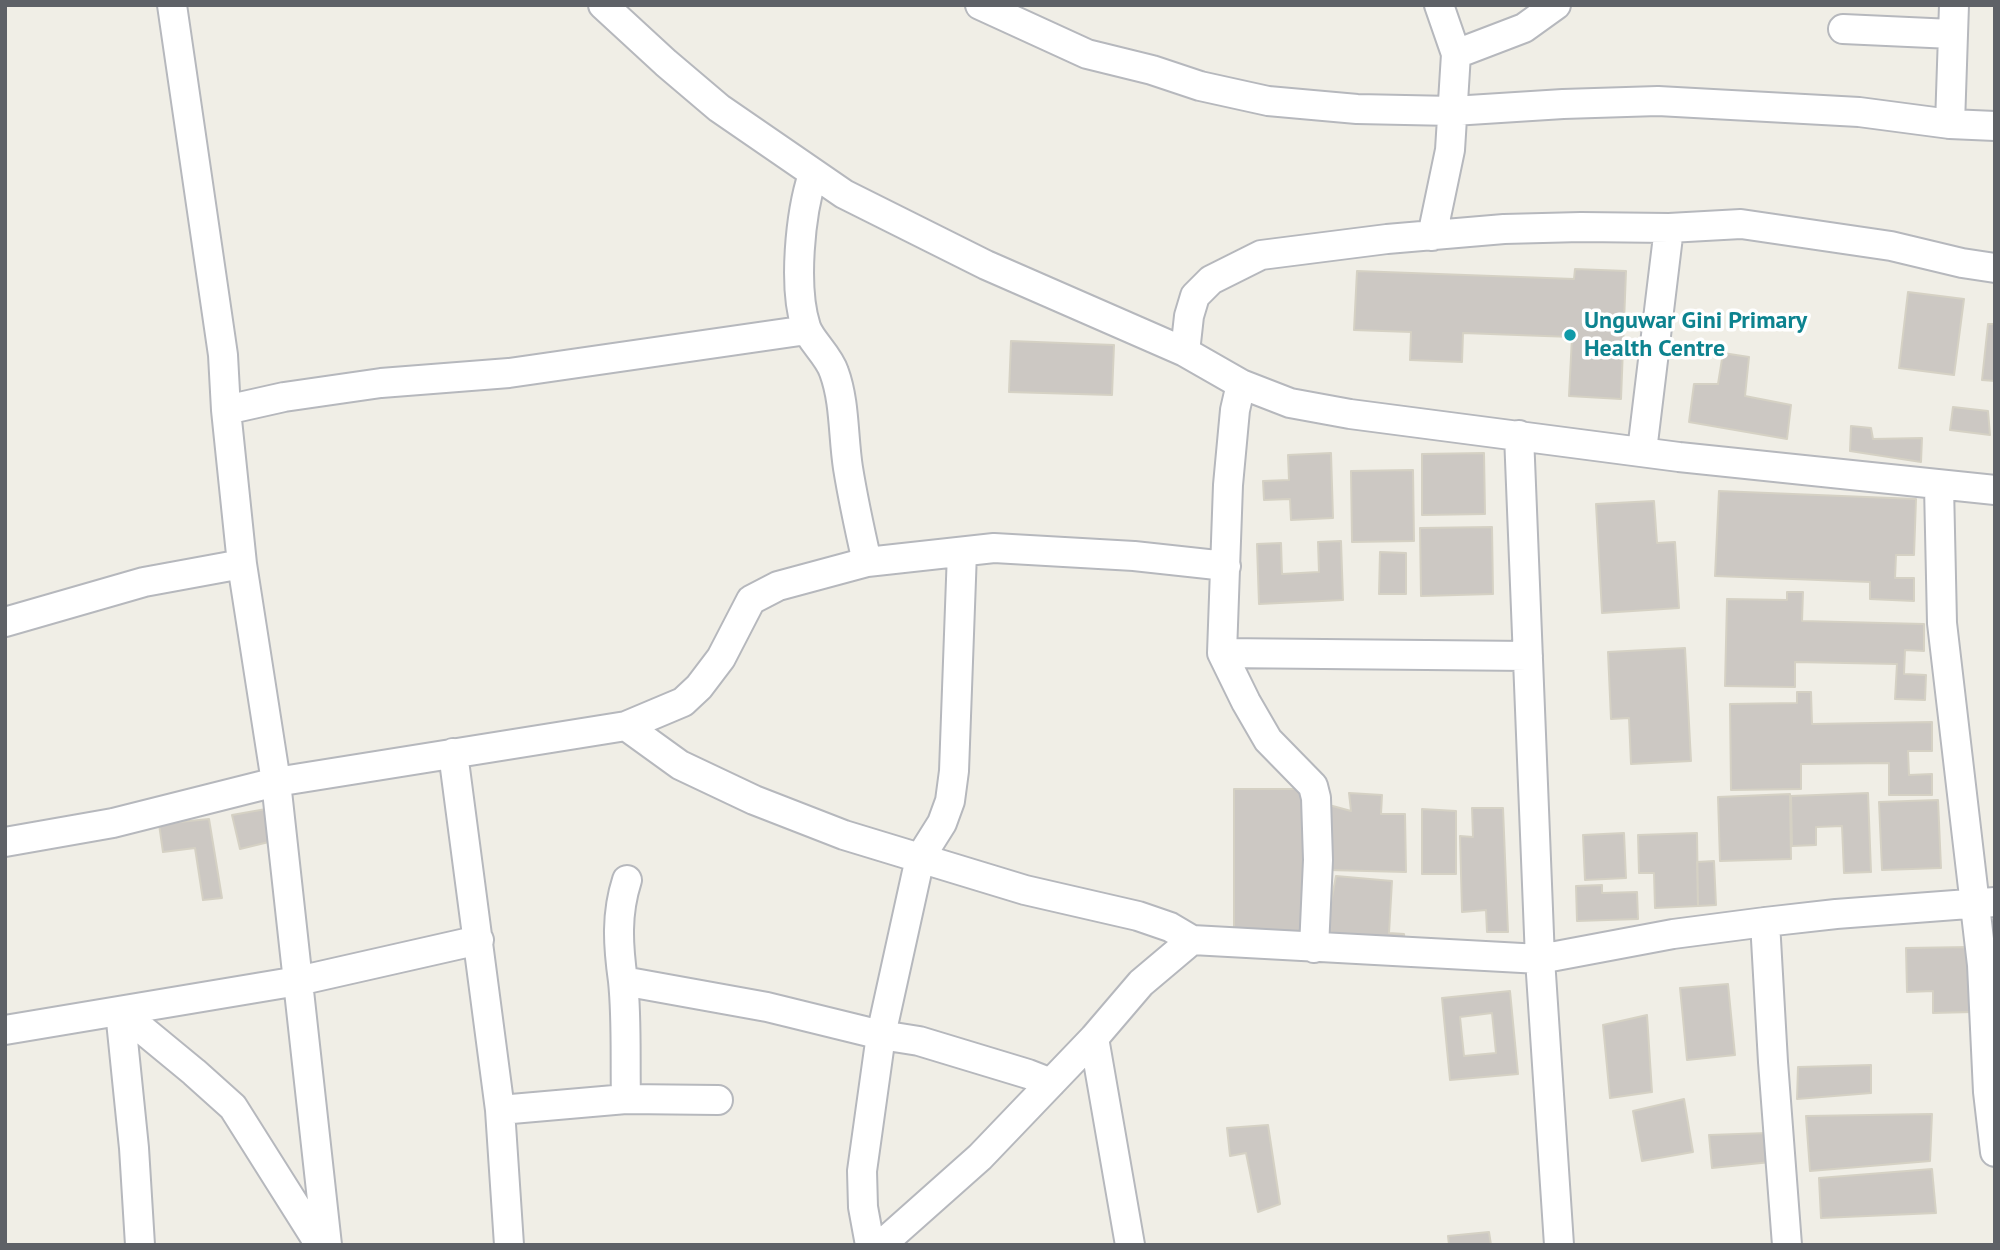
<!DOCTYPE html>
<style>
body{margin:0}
#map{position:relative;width:2000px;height:1250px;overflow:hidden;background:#f0eee6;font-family:"PT Sans",sans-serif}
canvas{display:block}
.frame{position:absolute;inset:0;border:7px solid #5e6167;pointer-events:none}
</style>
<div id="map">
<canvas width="2000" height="1250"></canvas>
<div class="frame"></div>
</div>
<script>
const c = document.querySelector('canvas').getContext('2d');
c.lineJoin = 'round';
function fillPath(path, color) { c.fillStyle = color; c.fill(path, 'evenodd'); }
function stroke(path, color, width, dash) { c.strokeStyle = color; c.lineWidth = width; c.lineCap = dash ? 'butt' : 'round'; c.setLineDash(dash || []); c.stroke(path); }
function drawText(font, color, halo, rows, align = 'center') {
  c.font = font + ' "PT Sans",sans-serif'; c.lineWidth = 7; c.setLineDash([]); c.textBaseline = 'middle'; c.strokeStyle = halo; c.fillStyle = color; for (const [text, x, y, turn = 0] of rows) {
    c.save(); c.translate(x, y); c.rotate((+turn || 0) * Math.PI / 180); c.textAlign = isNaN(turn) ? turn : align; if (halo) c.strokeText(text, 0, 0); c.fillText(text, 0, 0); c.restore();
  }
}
const building = new Path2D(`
 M1575,269L1626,271L1621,399L1569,396L1572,337L1463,333L1462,362L1410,360L1411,332L1354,330L1357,271L1574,279Z
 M1908,292L1964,299L1954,375L1899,368Z
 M1988,324H1995V381L1982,380Z
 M1011,341L1114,345L1112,395L1009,392Z
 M1723,353L1749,357L1745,396L1791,405L1787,439L1689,422L1694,384H1718Z
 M1953,407L1988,411L1990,435L1950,430Z
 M1851,426L1871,428L1873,439L1922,438L1921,462L1850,451Z
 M1331,453L1333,518L1291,520L1290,499L1264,500L1263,481L1289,480L1288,455Z
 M1484,453L1485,514L1422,515V454Z
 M1413,470L1414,541L1352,542L1351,471Z
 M1719,491L1916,499L1914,555H1896L1895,578H1914V601L1870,599V582L1715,576Z
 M1654,501L1657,543L1675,542L1679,608L1602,613L1596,504Z
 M1492,527L1493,594L1421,596L1420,528Z
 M1341,541L1343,600L1259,604L1257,544L1281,543L1282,574L1319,572L1318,542Z
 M1380,552L1406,553V594H1379Z
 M1787,592H1803L1802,621L1924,624V651L1905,650L1904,674L1926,675L1925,700L1895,699L1897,664L1795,662V687L1725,686L1727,599L1787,600Z
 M1685,648L1691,761L1631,764L1629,718L1611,719L1608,652Z
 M1797,692H1811L1812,724L1932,722V751H1908L1909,775L1932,774V795H1889V763L1801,764V789L1731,790L1730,704L1797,703Z
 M1234,789H1312V931H1234Z
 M1349,793L1382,795L1381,814H1405L1406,872L1328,870L1329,805L1351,811Z
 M1868,793L1871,872L1844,873L1842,826L1816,827V845L1792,846L1791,796Z
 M1790,794L1791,859L1720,861L1718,797Z
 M1938,800L1941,868L1882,870L1879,802Z
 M1472,808H1503L1508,932H1487L1486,910L1462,912L1460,836L1473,837Z
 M266,809L273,841L240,849L232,815Z
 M1422,809L1456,811V874H1422Z
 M209,819L222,898L203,900L195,848L163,852L159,824Z
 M1624,833L1626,878L1585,880L1583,835Z
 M1697,833L1698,906L1655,908L1654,873H1639L1638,835Z
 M1714,861L1716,905L1698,906L1697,862Z
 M1336,876L1392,881L1389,933L1404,934L1406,950L1323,945Z
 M1602,885V893L1637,892L1638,919L1577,921L1576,886Z
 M1970,947L1972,1012L1933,1013V991L1907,992L1906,948Z
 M1728,984L1735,1055L1687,1060L1680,988Z
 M1510,991L1518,1074L1450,1080L1442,998ZM1492,1013L1496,1053L1464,1056L1460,1017Z
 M1647,1015L1652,1092L1610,1098L1603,1025Z
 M1871,1065V1093L1797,1099L1798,1067Z
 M1684,1099L1693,1152L1642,1161L1633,1111Z
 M1932,1114L1930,1161L1810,1171L1806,1116Z
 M1268,1125L1280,1204L1258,1212L1246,1153L1230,1156L1227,1128Z
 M1768,1133L1771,1162L1712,1168L1709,1135Z
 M1932,1169L1936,1213L1821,1218L1819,1178Z
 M1489,1232L1491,1245H1449L1448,1236Z`);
fillPath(building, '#ccc8c3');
stroke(building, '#d5d1c4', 2);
const street = new Path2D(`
 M172,5L223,355L226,410L242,564L276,782L327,1245
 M603,5L666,63L719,108L844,194L986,265L1185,352L1241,384L1290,403L1350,414L1679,457L1995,490
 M980,5L1087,54L1152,70L1200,86L1268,101L1357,109L1453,111L1563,104L1658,101L1859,112L1950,124L1995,126
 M1843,29L1952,34
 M1456,54L1524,28L1556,5
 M1950,124L1954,5
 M813,174C800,214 793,287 806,327C810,340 829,356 834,372C845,402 843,436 848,468C853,499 860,531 867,562
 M1432,236L1450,150L1456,54L1439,5
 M1185,352L1189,316L1195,296L1211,280L1261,255L1387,239L1504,229L1581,227L1669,228L1741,224L1891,246L1962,263L1995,268
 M1241,384L1235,410L1228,485L1222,653L1246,702L1268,740L1313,786L1316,798L1318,860L1314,948
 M226,410L284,397L381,383L509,373L807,330
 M1519,435L1540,959L1559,1245
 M1642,451L1669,228
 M1939,486L1942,623L1982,965L1988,1092L1995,1152
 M5,622L144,582L242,564
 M1222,653L1528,656
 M626,726L680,765L754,800L844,835L1025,890L1138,916L1170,927L1192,940L1540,959L1673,934L1765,922L1836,914L1995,902
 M453,753L500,1110L509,1245
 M5,842L113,823L276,782L626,726L683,702L699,687L721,658L751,600L778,586L867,562L994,548L1134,556L1226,566
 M1765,922L1773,1062L1787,1245
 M623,981L767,1007L881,1035L919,1041L1028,1074L1051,1083
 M120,1011L194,1072L233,1107L320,1245
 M120,1011L134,1148L140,1245
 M5,1030L298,981L479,940
 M1094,1038L1130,1245
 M626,1099C625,1060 627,1019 623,981C618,945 616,914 627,880
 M500,1110L626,1099L718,1100
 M870,1245L863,1207L862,1171L881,1035L920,858L942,823L950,801L954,771L962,552
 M881,1245L980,1157L1094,1038L1141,983L1192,940`);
stroke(street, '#b6b8bd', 32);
stroke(street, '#fff', 28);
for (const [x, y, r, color] of [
 [1570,335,7,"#0f9aa8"]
]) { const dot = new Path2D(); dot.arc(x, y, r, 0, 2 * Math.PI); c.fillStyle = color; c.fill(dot); stroke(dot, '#fff', 2.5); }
drawText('bold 24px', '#0d838f', '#fff', [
 ["Unguwar Gini Primary",1584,321],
 ["Health Centre",1584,349]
], 'left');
</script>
